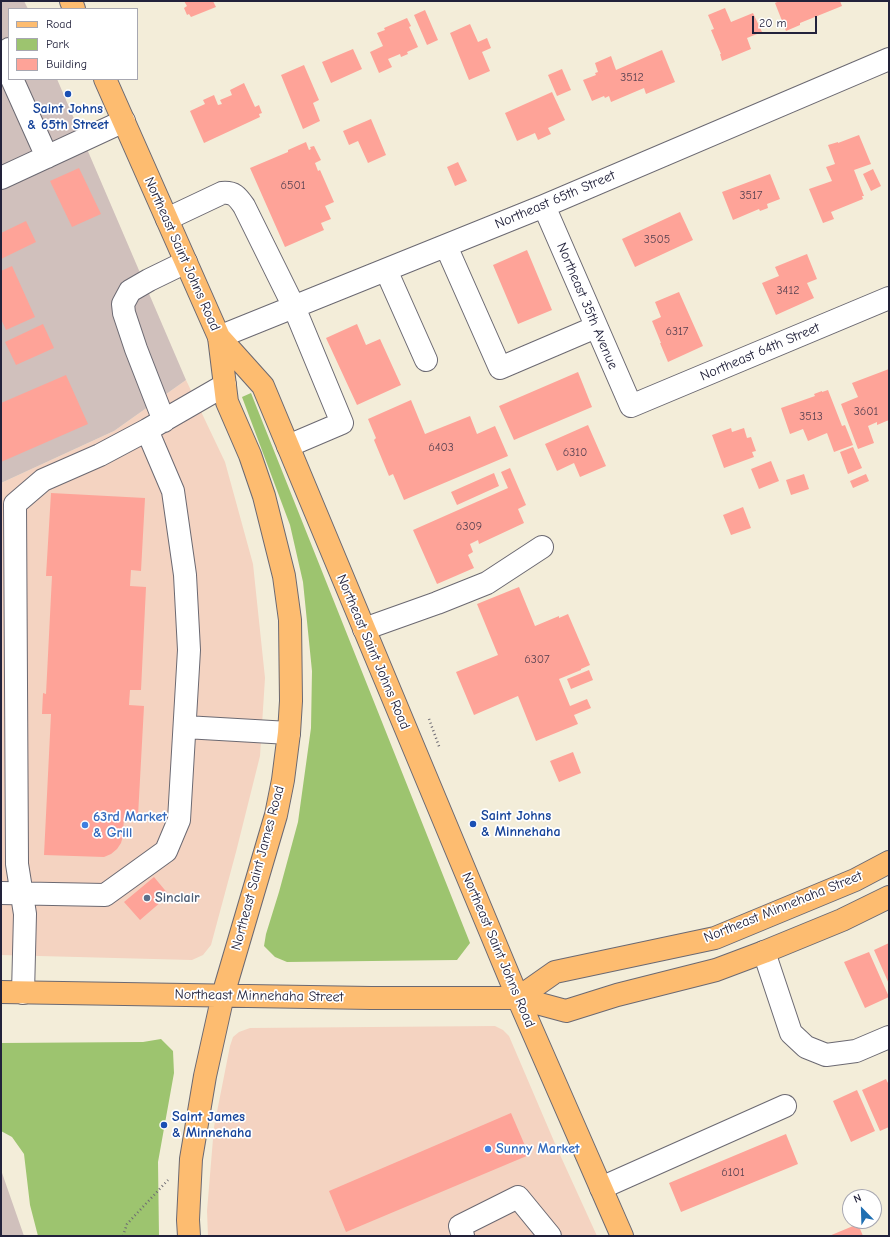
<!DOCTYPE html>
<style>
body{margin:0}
#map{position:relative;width:890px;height:1237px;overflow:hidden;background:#f3edd9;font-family:"Comic Neue",sans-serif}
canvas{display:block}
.frame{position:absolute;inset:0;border:2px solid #22223b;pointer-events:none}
.legend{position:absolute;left:8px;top:8px;width:130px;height:72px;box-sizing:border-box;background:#fff;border:1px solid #a7a7b1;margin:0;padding:5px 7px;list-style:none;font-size:12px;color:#22223b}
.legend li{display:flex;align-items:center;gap:8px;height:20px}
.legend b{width:20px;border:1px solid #a7a7b1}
.north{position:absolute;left:842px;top:1189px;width:40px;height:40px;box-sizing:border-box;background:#fff;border:1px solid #a7a7b1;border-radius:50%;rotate:337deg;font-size:11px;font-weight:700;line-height:16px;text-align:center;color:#22223b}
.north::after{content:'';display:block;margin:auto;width:14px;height:18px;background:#1f6fb2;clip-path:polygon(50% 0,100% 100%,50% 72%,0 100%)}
.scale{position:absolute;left:752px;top:16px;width:65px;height:18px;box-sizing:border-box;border:2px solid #22223b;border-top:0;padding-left:5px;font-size:12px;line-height:14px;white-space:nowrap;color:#22223b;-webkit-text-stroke:3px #fff;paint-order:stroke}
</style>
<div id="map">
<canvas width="890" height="1237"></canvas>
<div class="frame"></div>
<ul class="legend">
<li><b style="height:5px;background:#fdbc70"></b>Road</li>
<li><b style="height:11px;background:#9dc46f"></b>Park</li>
<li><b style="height:11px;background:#fea398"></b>Building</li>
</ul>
<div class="north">N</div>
<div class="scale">20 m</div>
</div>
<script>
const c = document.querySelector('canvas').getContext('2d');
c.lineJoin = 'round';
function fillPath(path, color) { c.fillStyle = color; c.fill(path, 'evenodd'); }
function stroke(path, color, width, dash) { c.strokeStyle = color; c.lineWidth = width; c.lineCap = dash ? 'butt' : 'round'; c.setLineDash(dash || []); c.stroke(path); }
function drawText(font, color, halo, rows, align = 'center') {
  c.font = font + ' "Comic Neue",sans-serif'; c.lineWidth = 3.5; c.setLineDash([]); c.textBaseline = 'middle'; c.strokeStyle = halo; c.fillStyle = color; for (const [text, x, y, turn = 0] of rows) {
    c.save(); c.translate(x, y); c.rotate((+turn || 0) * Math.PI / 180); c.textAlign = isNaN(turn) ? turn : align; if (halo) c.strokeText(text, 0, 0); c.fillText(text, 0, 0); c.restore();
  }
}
fillPath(new Path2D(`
 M186,380L225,462L253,564L265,678L260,756L236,852L211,945L203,955L192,960L1,955V483L114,431Z
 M495,1026L503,1030L509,1036L556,1146L597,1236H208L207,1211L214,1127L230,1046L233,1037L239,1032L250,1028Z`), '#f4d3c1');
fillPath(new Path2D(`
 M1,1H24L28,9H9V79H57L186,380L114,431L1,483Z
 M1,1170L24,1236H1Z`), '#d0c0bc');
fillPath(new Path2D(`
 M251,393L470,943L457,960L287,962L275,957L264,946L266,934L279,892L298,822L311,728L312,671L303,582L290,525L242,397Z
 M161,1039L173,1051L174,1073L158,1162L159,1236H38L30,1205L24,1154L12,1137L1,1131V1043L143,1042Z`), '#9dc46f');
fillPath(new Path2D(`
 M184,1H213L216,7L191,17L189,14L187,15L184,8L187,6Z
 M779,1H840L842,6L800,23V25L786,31L775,3Z
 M725,8L731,22L753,13L762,32L747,38L751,49L722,61L720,54H721L711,30L714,29L708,15Z
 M425,10L438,40L427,45L414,15Z
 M407,18L411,26L409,27L418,47L407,52L408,54L401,57L400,54L388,59L392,67L379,73L370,52L383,46L377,33L385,30L384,28Z
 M470,24L478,42L487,38L491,48L482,52L490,71L469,80L450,33Z
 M353,49L362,69L331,83L322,62Z
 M662,50L675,82L646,94L644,88L611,102L609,96L605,98L604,96L592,101L583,80L596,75L595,73L598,72L595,63L611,56L616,70Z
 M304,65L319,100L313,103L320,121L303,129L281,75Z
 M562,69L571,90L557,96L548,75Z
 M244,83L255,107L259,105L262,113L259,114L260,117L204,143L190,111L205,104L203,100L214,95L218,105L222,104L220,100L232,95L230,90Z
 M552,92L565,120L548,128L551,134L538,140L535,133L517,141L505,113Z
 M371,119L386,155L368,163L358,141L349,145L343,131Z
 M859,135L871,164L854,170L864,196H862L863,199L831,212L834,219L823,223L809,189L832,181L826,167L835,164L828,145L838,142V143Z
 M306,142L309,150L311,149L310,147L314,146L321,160L315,163L318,171L320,170L334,202L325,206L331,219L321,223L324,230L285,247L250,168L288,152V150Z
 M458,162L467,181L455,186L447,167Z
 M79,168L101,214L72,227L50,181Z
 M873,169L881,186L871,191L863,174Z
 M770,174L780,199L767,204L768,208L760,211L759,209L733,220L722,192Z
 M680,212L693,240L635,267L622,239Z
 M26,221L36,242L1,259V233Z
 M527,250L552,310L518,324L493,265Z
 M807,254L817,279L807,283L814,298L776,315L762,283L779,276L775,267Z
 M12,266L35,317L6,330L1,319V271Z
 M679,292L703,346L668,362L660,343H661L652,321L661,317L655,302Z
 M43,324L54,348L16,365L5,342Z
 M357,324L366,345L380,339L401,385L357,405L326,338Z
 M889,369V420L877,425V422L868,426L874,443L858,449L841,404L858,397L852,383Z
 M578,372L592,407L514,440L499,406Z
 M66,375L88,424L1,462V403Z
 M828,390L842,426L845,425L853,445L834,452L827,433L808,441L803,429L790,434L781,408L815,396L814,394L822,391V392Z
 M411,400L425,434L470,416L477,434L495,426L508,456L404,500L393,474L389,476L374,440L376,438L368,419Z
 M588,425L606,466L580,477L574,463L557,471L545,444Z
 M731,428L732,432L744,428L747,438L751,437L756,451L752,452L754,457L724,468L712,435Z
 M853,447L862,468L848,474L840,452Z
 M771,461L779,481L759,489L751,469Z
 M510,468L526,505L518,509L524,523L479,544L478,540L470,544L473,552L468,555L474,568L437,584L413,530L508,488L501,472Z
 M494,473L499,486L457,505L451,492Z
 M804,474L809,489L791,495L786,480Z
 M866,474L869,481L853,488L850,481Z
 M51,493L145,498L141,571L131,570L130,586L146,587L141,690H130L129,705L144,706L138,816L124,815L123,836L121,843L117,849L111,854L104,857L44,855L51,714H42L43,693L46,694L52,576H46Z
 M743,507L751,528L731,535L723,515Z
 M519,587L535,626L559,616V618L568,614L590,665L581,669V670L559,679L570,706L587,699L591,708L574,715L578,724L536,741L518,696L474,715L456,672L498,655L477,604Z
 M589,670L593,680L571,689L567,679Z
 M573,752L581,773L559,782L550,761Z
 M154,877L169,895L140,920L124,902Z
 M889,943V984L874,950Z
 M869,952L889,997L865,1008L844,962Z
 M886,1079L889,1085V1127L880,1131L862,1090Z
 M857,1090L875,1131L851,1142L833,1101Z
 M511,1113L529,1155L346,1232L329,1191Z
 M786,1134L798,1164L681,1212L669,1183Z
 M858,1224L863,1236H829Z`), '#fea398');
const minor = new Path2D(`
 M9,49L5,52L4,61L9,72
 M12,79L47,157
 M1,178L124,121
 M544,206L631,406L889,298
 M167,219L222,193C234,192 237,196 244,206L294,307L342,423L288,446
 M446,246L500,368L596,327
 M386,270L426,360
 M219,337L544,206L889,59
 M164,421L136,349L124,313L123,304L130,291L149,280L186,262
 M364,629L437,603L487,583L542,547
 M185,727L289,733
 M1,893L105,895L166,851L179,820L189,650L185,575L173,491L147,430
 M764,952L791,1033L806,1047L826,1055L856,1051L889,1037
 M23,993L25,914L17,864L15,504L43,480L100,455L147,430L225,385
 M601,1188L785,1106
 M463,1236L460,1226L518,1197L550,1236`);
const major = new Path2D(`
 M71,1L74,9
 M105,79L219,337L263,386L518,998L622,1236
 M1,992L371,998H518L566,1011L617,995L716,970L764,952L842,920L889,897
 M518,998L555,972L715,938L855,880L889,862
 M189,1236L188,1220L191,1159L205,1076L223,995L276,815L283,780L289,733L291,701L290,620L284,576L264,496L250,455L227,402L219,337`);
stroke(minor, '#6b6972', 24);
stroke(major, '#6b6972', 24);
stroke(new Path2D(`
 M429,719L440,749
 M123,1236L127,1224L168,1180`), '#6b6972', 2.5, [1, 3]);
stroke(minor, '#fff', 22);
stroke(major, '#fdbc70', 22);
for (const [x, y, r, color] of [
 [68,94,4,"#1a4fb4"],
 [473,824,4,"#1a4fb4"],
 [85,825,4,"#3f7fe0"],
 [147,898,4,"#5c6f8a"],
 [164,1125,4,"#1a4fb4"],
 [488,1149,4,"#3f7fe0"]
]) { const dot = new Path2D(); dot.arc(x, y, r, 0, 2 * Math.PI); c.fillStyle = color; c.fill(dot); stroke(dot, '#fff', 1.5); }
drawText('12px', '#594252', null, [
 ["3512",632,78],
 ["6501",293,186],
 ["3517",751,196],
 ["3505",657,240],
 ["3412",788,291],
 ["6317",677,332],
 ["3601",866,412],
 ["3513",811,417],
 ["6403",441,448],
 ["6310",575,453],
 ["6309",469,527],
 ["6307",537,660],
 ["6101",733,1173]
]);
drawText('bold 14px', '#164399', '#fff', [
 ["Saint Johns",68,109,"center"],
 ["& 65th Street",68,125,"center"],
 ["Saint Johns",481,816],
 ["& Minnehaha",481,832],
 ["Saint James",172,1117],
 ["& Minnehaha",172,1133]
], 'left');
drawText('14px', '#22223b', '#fff', [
 ["Northeast 65th Street",555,200,-23],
 ["Northeast Saint Johns Road",182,254,66],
 ["Northeast 35th Avenue",587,306,67],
 ["Northeast 64th Street",760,352,-23],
 ["Northeast Saint Johns Road",373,652,67],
 ["Northeast Saint James Road",258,868,-75],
 ["Northeast Minnehaha Street",783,907,-22],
 ["Northeast Saint Johns Road",498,950,67],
 ["Northeast Minnehaha Street",259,996,1]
]);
drawText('bold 14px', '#366cbe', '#fff', [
 ["63rd Market",93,817],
 ["& Grill",93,833],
 ["Sunny Market",496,1149]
], 'left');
drawText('bold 14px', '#4e5e75', '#fff', [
 ["Sinclair",155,898]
], 'left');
</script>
